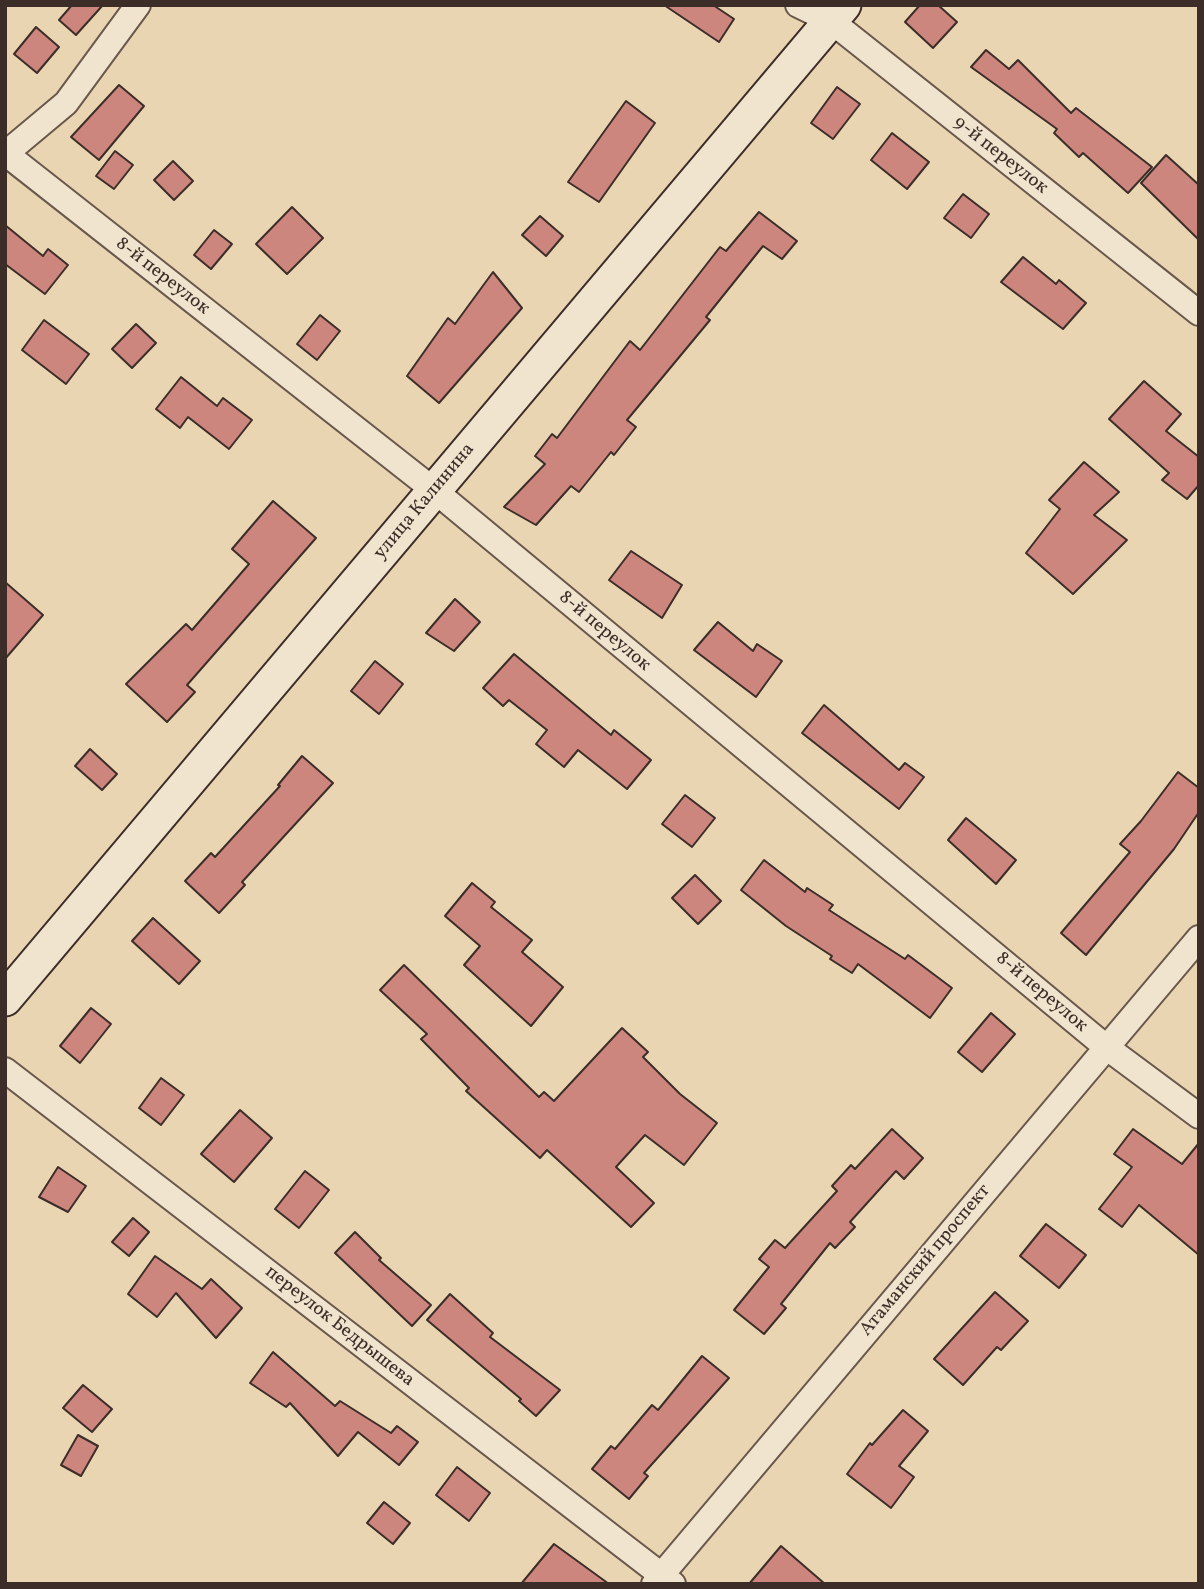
<!DOCTYPE html>
<meta charset="utf-8">
<style>
body{margin:0}
#map{position:relative;width:1204px;height:1589px;overflow:hidden;background:#ead5b3;font-family:Vollkorn,serif}
canvas{display:block}
.frame{position:absolute;inset:0;border:7px solid #3c2d28;pointer-events:none}
</style>
<div id="map">
<canvas width="1204" height="1589"></canvas>
<div class="frame"></div>
</div>
<script>
const c = document.querySelector('canvas').getContext('2d');
c.lineJoin = 'round';
function fillPath(path, color) { c.fillStyle = color; c.fill(path, 'evenodd'); }
function stroke(path, color, width, dash) { c.strokeStyle = color; c.lineWidth = width; c.lineCap = dash ? 'butt' : 'round'; c.setLineDash(dash || []); c.stroke(path); }
function drawText(font, color, halo, rows, align = 'center') {
  c.font = font + ' Vollkorn,serif'; c.lineWidth = 5; c.setLineDash([]); c.textBaseline = 'middle'; c.strokeStyle = halo; c.fillStyle = color; for (const [text, x, y, turn = 0] of rows) {
    c.save(); c.translate(x, y); c.rotate((+turn || 0) * Math.PI / 180); c.textAlign = isNaN(turn) ? turn : align; if (halo) c.strokeText(text, 0, 0); c.fillText(text, 0, 0); c.restore();
  }
}
const building = new Path2D(`
 M72,5H103L76,35L59,20Z
 M664,5H713L734,19L719,42Z
 M920,5H938L957,22L933,48L905,22Z
 M36,27L59,47L37,73L14,54Z
 M986,50L1009,69L1018,60L1071,113L1076,108L1152,167L1128,193L1083,153L1079,157L1054,133L1057,129L971,67Z
 M119,85L144,106L99,160L71,137Z
 M837,87L860,104L833,139L811,123Z
 M626,101L655,123L599,202L568,182Z
 M892,133L929,162L907,189L871,160Z
 M115,151L133,165L114,189L96,176Z
 M1166,155L1199,185V240L1141,183Z
 M173,161L193,181L174,200L154,180Z
 M963,194L989,214L971,238L944,218Z
 M292,207L323,238L287,274L256,244Z
 M759,212L797,241L782,259L763,246L706,317L710,320L627,420L636,427L614,455L611,452L579,492L571,486L536,525L504,507L545,464L535,456L552,434L557,438L630,341L640,350L720,247L726,251Z
 M540,216L563,236L546,256L522,235Z
 M5,225L43,256L48,249L68,265L45,294L5,264Z
 M214,230L232,244L211,269L194,255Z
 M1023,257L1056,284L1059,280L1086,303L1063,329L1001,282Z
 M493,272L522,308L439,403L407,376L448,318L455,324Z
 M320,315L340,331L317,360L297,344Z
 M44,320L89,354L66,384L22,350Z
 M136,324L156,343L132,368L112,349Z
 M181,377L217,406L223,398L252,420L229,449L188,417L180,428L156,409Z
 M1144,381L1181,414L1166,431L1199,457V485L1187,499L1162,480L1169,473L1109,419Z
 M1084,462L1119,492L1094,515L1127,540L1073,594L1026,553L1060,509L1049,500Z
 M273,501L316,538L187,685L195,692L167,722L126,684L186,624L192,630L249,564L232,549Z
 M631,551L682,585L662,618L609,580Z
 M5,582L43,615L5,659Z
 M455,599L480,622L454,651L426,633Z
 M718,622L753,651L757,644L782,661L756,697L694,650Z
 M514,654L611,735L614,730L651,760L627,789L578,750L564,767L536,744L547,730L509,700L503,706L483,688Z
 M375,661L403,684L379,714L351,691Z
 M824,705L899,770L905,763L924,777L899,809L802,733Z
 M90,749L117,774L102,790L75,766Z
 M302,756L333,783L242,882L245,885L219,913L185,881L211,853L215,857L280,786L278,785Z
 M1178,772L1199,788V812L1174,849L1086,955L1061,933L1130,852L1120,844L1141,821Z
 M685,795L715,818L692,847L662,824Z
 M966,818L1016,860L996,884L948,840Z
 M764,860L805,892L807,888L833,905L829,910L905,959L908,955L952,988L930,1018L858,964L852,973L830,959L832,956L786,926L741,890Z
 M695,875L721,901L698,924L672,898Z
 M472,883L495,902L491,907L532,940L522,952L563,987L531,1026L464,965L480,946L445,916Z
 M153,918L200,961L179,984L132,941Z
 M404,965L539,1097L544,1092L554,1101L622,1028L648,1052L643,1057L680,1094L717,1123L684,1165L645,1135L616,1167L654,1203L631,1227L547,1150L540,1158L466,1091L469,1088L421,1039L427,1034L380,990Z
 M91,1008L111,1024L80,1063L60,1046Z
 M991,1013L1015,1034L982,1072L958,1052Z
 M161,1078L184,1095L161,1125L139,1108Z
 M240,1110L272,1138L234,1182L201,1154Z
 M892,1129L923,1158L904,1179L896,1171L850,1222L855,1227L835,1248L830,1243L781,1304L786,1308L764,1334L734,1310L769,1267L759,1259L775,1240L785,1248L837,1191L832,1186L851,1165L855,1169Z
 M1133,1129L1182,1164L1199,1143V1255L1139,1205L1122,1227L1099,1209L1132,1167L1114,1154Z
 M58,1167L86,1186L68,1212L39,1197Z
 M305,1171L329,1190L299,1228L275,1209Z
 M133,1218L149,1232L129,1256L112,1242Z
 M1046,1224L1086,1255L1059,1288L1020,1256Z
 M355,1232L381,1258L379,1260L431,1305L412,1326L335,1253Z
 M155,1256L202,1289L211,1279L242,1308L216,1338L176,1293L157,1317L128,1294Z
 M995,1292L1028,1321L1001,1350L997,1347L963,1385L934,1359Z
 M450,1294L493,1333L490,1337L560,1390L536,1416L519,1401L521,1399L427,1320Z
 M273,1352L335,1406L340,1401L391,1433L397,1426L418,1442L399,1465L358,1432L338,1456L290,1403L286,1407L250,1383Z
 M702,1356L729,1378L644,1473L648,1476L629,1499L592,1469L611,1446L615,1449L652,1405L658,1410Z
 M83,1385L112,1409L92,1432L63,1408Z
 M903,1410L928,1431L899,1466L914,1477L891,1508L847,1474L870,1443L872,1445Z
 M78,1435L98,1446L81,1476L61,1465Z
 M457,1467L490,1493L469,1521L436,1495Z
 M384,1502L410,1523L393,1544L367,1523Z
 M554,1544L609,1584H521Z
 M781,1546L825,1584H749Z`);
fillPath(building, '#cd867d');
stroke(building, '#3c2d28', 2);
const minor = new Path2D(`
 M798,5L831,21L1199,313
 M5,153L435,491L1106,1047L1199,1116
 M5,154L66,103L138,5
 M5,1070L673,1584
 M654,1584L1199,938`);
const secondary = new Path2D(`
 M5,999L844,5`);
stroke(minor, '#68574b', 28);
stroke(secondary, '#3c2d28', 37);
stroke(minor, '#f1e4ce', 24);
stroke(secondary, '#f1e4ce', 33);
drawText('19px', '#3c2d28', '#f1e4ce', [
 ["9-й переулок",1000,156,38],
 ["8-й переулок",162,277,38],
 ["улица Калинина",425,502,-50],
 ["8-й переулок",604,632,40],
 ["8-й переулок",1041,993,40],
 ["Атаманский проспект",926,1261,-50],
 ["переулок Бедрышева",339,1327,38]
]);
</script>
